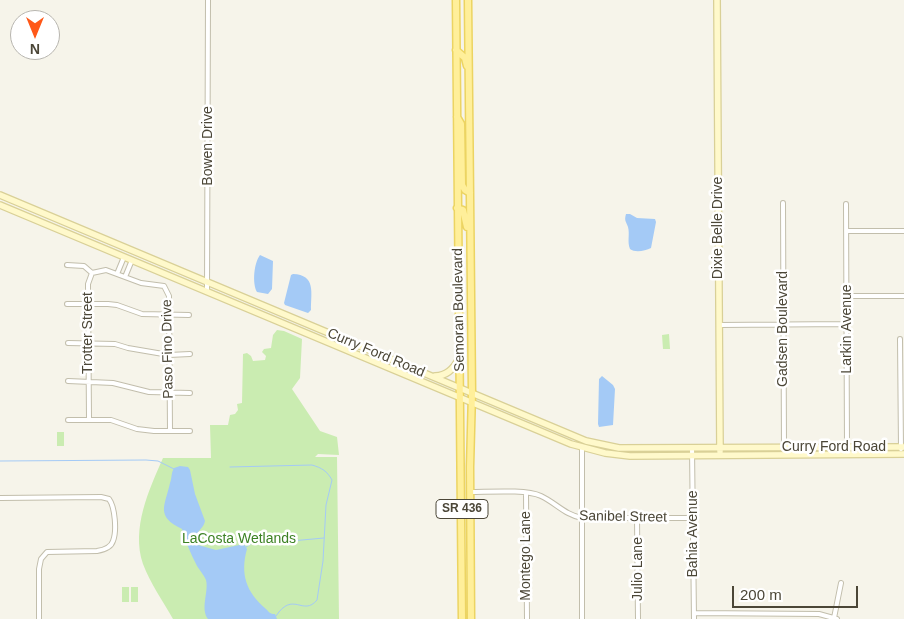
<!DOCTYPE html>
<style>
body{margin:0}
#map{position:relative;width:904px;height:619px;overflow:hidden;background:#f6f4ea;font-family:Arial,sans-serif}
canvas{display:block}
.north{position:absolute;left:10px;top:10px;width:50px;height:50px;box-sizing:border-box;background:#fff;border:1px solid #b7b5af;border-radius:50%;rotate:180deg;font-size:14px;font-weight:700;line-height:20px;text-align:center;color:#4b4637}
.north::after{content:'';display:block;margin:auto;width:18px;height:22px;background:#ff5818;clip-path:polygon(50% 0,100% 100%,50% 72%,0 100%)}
.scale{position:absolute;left:732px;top:586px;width:126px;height:22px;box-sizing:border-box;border:2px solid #4b4637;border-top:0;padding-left:6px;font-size:15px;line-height:18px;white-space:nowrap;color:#4b4637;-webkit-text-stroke:4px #fff;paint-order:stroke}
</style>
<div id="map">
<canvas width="904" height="619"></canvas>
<div class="north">N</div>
<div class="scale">200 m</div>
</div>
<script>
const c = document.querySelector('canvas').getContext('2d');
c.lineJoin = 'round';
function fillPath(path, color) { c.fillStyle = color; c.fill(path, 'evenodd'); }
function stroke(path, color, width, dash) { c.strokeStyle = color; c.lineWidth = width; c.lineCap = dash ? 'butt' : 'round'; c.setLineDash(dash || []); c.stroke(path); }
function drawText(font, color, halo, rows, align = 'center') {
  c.font = font + ' Arial,sans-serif'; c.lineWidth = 5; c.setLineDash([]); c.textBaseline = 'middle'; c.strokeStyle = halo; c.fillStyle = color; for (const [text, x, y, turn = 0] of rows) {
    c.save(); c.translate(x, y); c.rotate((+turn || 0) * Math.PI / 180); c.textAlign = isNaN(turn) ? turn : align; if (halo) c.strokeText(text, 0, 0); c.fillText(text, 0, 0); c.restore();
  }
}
fillPath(new Path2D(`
 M277,330L284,331L302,339L300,378L292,389L320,431L337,437L339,455L318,454L315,457H337L339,619H173C163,601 150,583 143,564C131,528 149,490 163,458H211L210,425H228L230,415L235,414L238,410L237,404L242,403L243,354L247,353L251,356L253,361L265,360L266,356L262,352L264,349L271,348L273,335Z
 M669,334L670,349H663L662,335Z
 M57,432H64V446H57Z
 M122,587H129V602H122Z
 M131,587H138V602H131Z`), '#caecb1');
fillPath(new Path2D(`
 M626,214H630L637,218L655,219L656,222L651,248C645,251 635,253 630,249C627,242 630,234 628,227C626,221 624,221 626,214Z
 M260,255L273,261L272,289L268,294L257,292C252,283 254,263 260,255Z
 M293,274C316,275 311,292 311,310L308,313L285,305L284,303L291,275Z
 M602,376L613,385L615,389L613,425L599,427L598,424L599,379Z
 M180,466L188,467L190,470L195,494L205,521C203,531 191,533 198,545L216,550L244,544L247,549C240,574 246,592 266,609C269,612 270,614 275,614L277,619H208C200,608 209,592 206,580C204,575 200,571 197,566C191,554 186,543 182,529C155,516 165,506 170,483C172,478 171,473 174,468Z`), '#a4caf6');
stroke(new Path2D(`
 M0,461L146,460L158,461L174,469
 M230,467L312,465C322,468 327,471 332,480L326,505L323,561L317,600C303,617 293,590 276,616
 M246,547L252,543L257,536L265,535L291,541L324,538`), '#a4caf6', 1);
const street = new Path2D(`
 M783,203L784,448
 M846,204L847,447
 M846,231H904
 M67,265L84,266L92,273
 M117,274L124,257
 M125,277L132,260
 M207,292L208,0
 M846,296H904
 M67,304H108L117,305L142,314L189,315
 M719,325L847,324
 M900,339L901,449
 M68,343L115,344L128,348L169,355L190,354
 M68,381L113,383L149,392L190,393
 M89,419L88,284L92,273L106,270L141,283L164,286L169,296L170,431
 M68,420H111L137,429L154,431H190
 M582,447V619
 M692,448L694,619
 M470,492C489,492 525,489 541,496C556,503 565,515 582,518H693
 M526,493L527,619
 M0,498L101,497L109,499C115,507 117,531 113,541C111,548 103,550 97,551L47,552L41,559L39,569V619
 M637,518L638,619
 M694,613L819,614L837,619
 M834,618L841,583`);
const secondary = new Path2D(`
 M717,0L720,451
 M0,195L586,441L619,448L904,447
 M0,205L571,444L605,453L630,456L904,454
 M435,376C447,376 454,369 459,358`);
const primary = new Path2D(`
 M456,0L462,619
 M468,0L472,393L470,467L471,619
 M456,50L465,58L467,66
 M457,117L461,124L462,185L465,190L470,193
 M457,208L463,210L467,227`);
stroke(street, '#c2beac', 6);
stroke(secondary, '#d9d097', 8);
stroke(primary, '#ecd462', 9);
stroke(street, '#fff', 4);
stroke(secondary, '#fff9cb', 5.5);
stroke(primary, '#ffef9a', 6);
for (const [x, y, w] of [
 [462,509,52]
]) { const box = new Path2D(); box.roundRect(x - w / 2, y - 9.5, w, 19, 4); c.fillStyle = '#fff'; c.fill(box); stroke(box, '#4b4637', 1); }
drawText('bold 12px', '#4b4637', null, [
 ["SR 436",462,509]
]);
drawText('14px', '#4b4637', '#fff', [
 ["Bowen Drive",208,146,-90],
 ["Dixie Belle Drive",718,228,-90],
 ["Semoran Boulevard",459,310,-91],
 ["Gadsen Boulevard",783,329,-90],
 ["Larkin Avenue",847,329,-90],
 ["Trotter Street",88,333,-90],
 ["Paso Fino Drive",168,349,-91],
 ["Curry Ford Road",376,353,23],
 ["Curry Ford Road",834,447],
 ["Sanibel Street",623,517,1],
 ["Bahia Avenue",693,534,-90],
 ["Montego Lane",526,556,-90],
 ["Julio Lane",638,569,-90]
]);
drawText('14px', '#3d8225', '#fff', [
 ["LaCosta Wetlands",239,539]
]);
</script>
